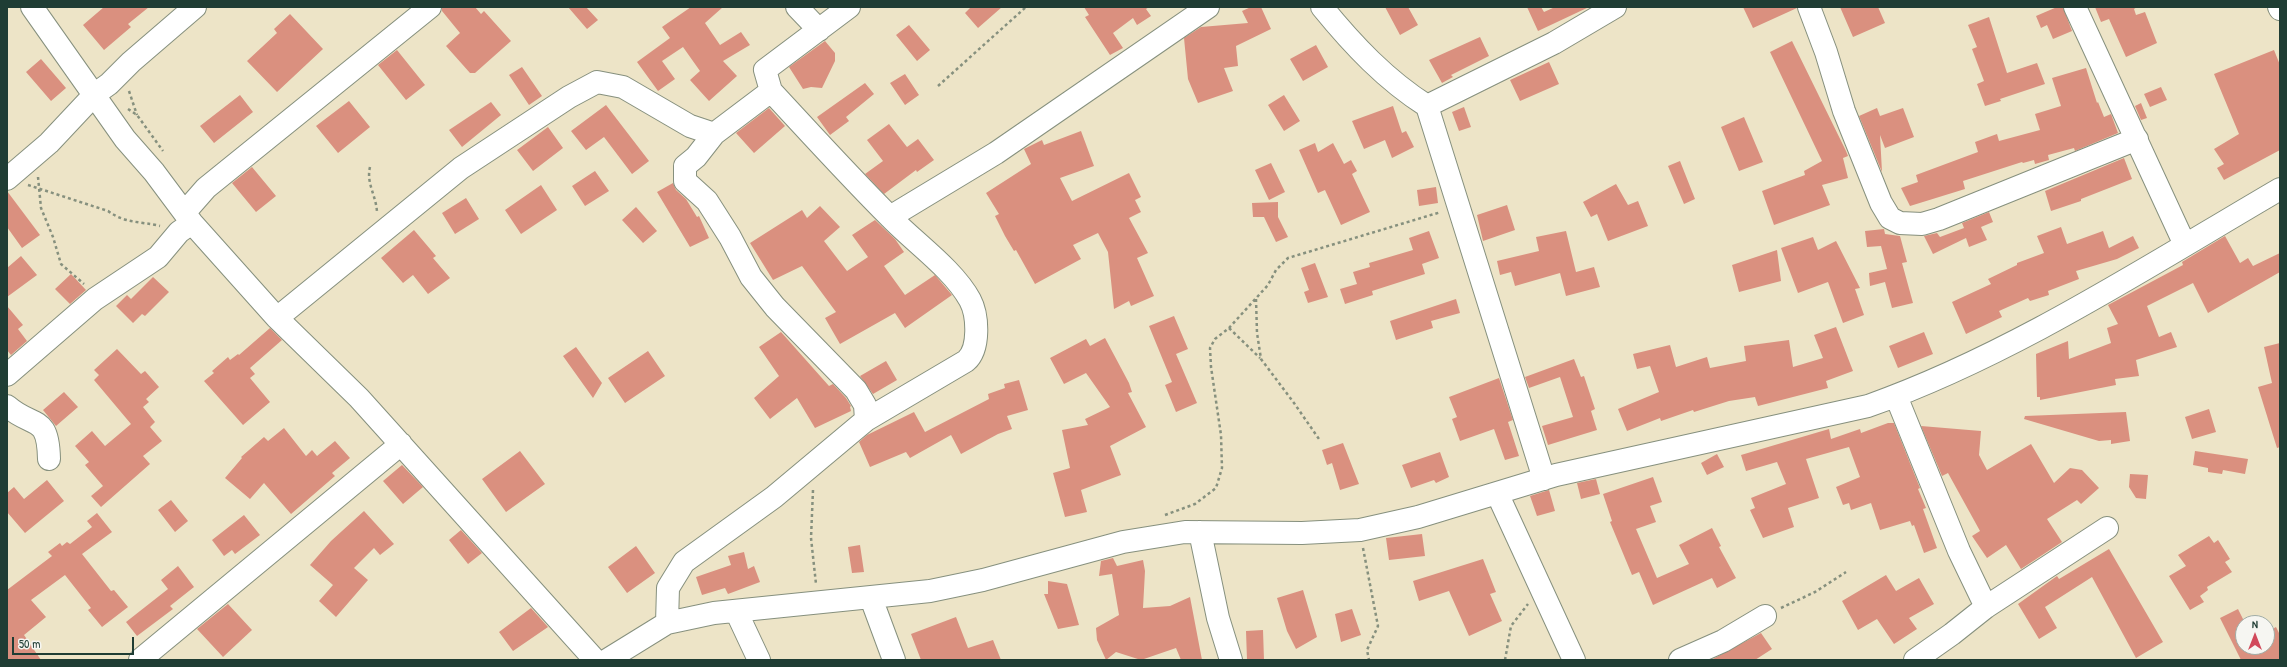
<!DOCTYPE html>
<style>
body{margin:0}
#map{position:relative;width:2287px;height:667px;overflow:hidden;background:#ede4c7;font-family:"Patrick Hand",sans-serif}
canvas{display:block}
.frame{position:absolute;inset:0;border:8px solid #1f3d34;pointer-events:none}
.north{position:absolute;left:2235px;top:615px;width:40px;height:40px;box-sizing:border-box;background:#f6f6f2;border:1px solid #a0aca6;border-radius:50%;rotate:0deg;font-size:11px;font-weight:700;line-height:16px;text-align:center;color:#1f3d34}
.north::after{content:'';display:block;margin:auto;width:14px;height:18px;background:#d1495b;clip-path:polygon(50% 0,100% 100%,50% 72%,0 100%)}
.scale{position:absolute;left:12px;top:637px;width:122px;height:18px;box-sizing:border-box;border:2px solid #1f3d34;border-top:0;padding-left:5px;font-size:12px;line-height:14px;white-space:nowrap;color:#1f3d34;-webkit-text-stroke:3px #f6f6f2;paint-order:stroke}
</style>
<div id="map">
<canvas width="2287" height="667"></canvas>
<div class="frame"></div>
<div class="north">N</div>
<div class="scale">50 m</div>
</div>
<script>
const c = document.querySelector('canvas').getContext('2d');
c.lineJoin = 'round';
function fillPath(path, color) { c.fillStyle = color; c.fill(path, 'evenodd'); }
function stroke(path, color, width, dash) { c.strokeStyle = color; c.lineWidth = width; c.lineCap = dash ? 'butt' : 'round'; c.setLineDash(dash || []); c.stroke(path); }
fillPath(new Path2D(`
 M104,7H149L128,24L131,27L104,50L83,25Z
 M442,7H475L481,14L484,11L511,41L475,73H470L446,46L460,33L442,11Z
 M568,7H586L598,20L587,29Z
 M691,7H723L705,23L720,45L741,32L750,45L723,61L737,76L709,101L690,80L700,71L683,47L662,61L675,79L658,91L637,62L670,38L662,27Z
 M971,7H1002L978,28L965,13Z
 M1084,7H1149L1146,9L1151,16L1137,25L1133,18L1113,33L1123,48L1110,55L1085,17L1089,15Z
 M1251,7H1261L1271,29L1236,46L1238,66L1224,68L1233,91L1198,103L1188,79L1184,38L1201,27L1248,23L1242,11Z
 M1385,7H1408L1418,25L1400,35Z
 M1527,7H1541L1544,12L1555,7H1589L1538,31Z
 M1743,7H1797V8L1753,28Z
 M1840,7H1878L1885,23L1853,37Z
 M2057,7H2063L2072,31L2053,39L2047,25L2041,28L2036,16Z
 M2095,7H2137L2134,9L2136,15L2145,12L2157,43L2126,57L2109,19L2101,22Z
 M290,14L323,49L277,92L247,61L277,33L274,29Z
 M1989,17L2007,73L2037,63L2045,84L2000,99L2001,101L1985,106L1977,84L1984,81L1972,49L1977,47L1968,25Z
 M909,25L930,50L917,61L896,35Z
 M1480,37L1489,56L1451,75L1453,77L1442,83L1429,60Z
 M825,41L835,53V61L822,88L811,87L803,89L789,67Z
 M1792,41L1846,151L1848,156L1843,158L1848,178L1822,185L1830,205L1774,225L1762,191L1805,175L1804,171L1822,161L1770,52Z
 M1316,45L1328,67L1303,81L1290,59Z
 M397,50L425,85L406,100L378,65Z
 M2274,50L2280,65V150L2224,180L2217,168L2224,164L2214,149L2239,134L2214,74Z
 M41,59L66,88L51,101L26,72Z
 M1549,62L1559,84L1520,101L1510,80Z
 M522,67L542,96L529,105L509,75Z
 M2086,68L2097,103L2098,102L2104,117L2111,114L2118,133L2075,151L2074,148L2048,155L2049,160L2035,164L2034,160L2023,163L2022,162L1963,181L1965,189L1910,206L1901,188L1918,182L1916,175L1978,152L1975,142L1997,134L1999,141L2040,130L2035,114L2061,106L2052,78Z
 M905,74L919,95L905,105L890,83Z
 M865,83L874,94L846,117L849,121L830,135L817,117Z
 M2161,87L2167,100L2150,107L2144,94Z
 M240,95L253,112L214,143L200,126Z
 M1284,95L1300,121L1284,131L1268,105Z
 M349,101L370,127L338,153L316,126Z
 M491,102L501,115L462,147L449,130Z
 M2141,103L2147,118L2141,120L2135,106Z
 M606,105L649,161L632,174L604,137L586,150L571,131Z
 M1393,106L1402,133L1406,131L1414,147L1392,158L1385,140L1364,149L1352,121Z
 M1464,107L1471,127L1459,131L1452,112Z
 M769,108L785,126L754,153L736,133Z
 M1877,108L1880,116L1903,108L1914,137L1885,148L1880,135L1882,172L1859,116Z
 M1744,117L1763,162L1739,171L1721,127Z
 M889,124L907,147L918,139L934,160L917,172L916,170L884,194L865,174L883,161L867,140Z
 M548,127L563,148L533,171L517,150Z
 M1081,131L1094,166L1060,178L1072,201L1129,173L1141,197L1135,200L1141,212L1129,218L1148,253L1137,258L1154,296L1131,306L1129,301L1114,309L1108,252L1098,233L1073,245L1081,259L1035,284L1016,250L1014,251L1005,236L995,216L999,214L986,193L1031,164L1024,149L1042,140L1044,145Z
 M1315,143L1318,152L1333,143L1344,164L1351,160L1357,171L1352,174L1370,212L1341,225L1325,190L1318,193L1299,150Z
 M2124,158L2132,179L2081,199V201L2051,211L2045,191Z
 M1680,161L1695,199L1684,204L1668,166Z
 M1271,163L1285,192L1269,200L1255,170Z
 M252,167L276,196L256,212L232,183Z
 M595,171L609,191L585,206L572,186Z
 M673,183L676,190L686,199L697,217L699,216L709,238L690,247L657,192Z
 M1616,184L1628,205L1638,201L1648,226L1608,241L1597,214L1591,217L1583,202Z
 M541,185L557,210L521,234L505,210Z
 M1436,187L1438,203L1419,206L1417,190Z
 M7,191L40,235L22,248L7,227Z
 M466,198L479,219L455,234L442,213Z
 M1278,202V217L1288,237L1276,242L1264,217H1253L1252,203Z
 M1507,205L1515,230L1483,241L1477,215Z
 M820,206L840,227L824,241L847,271L868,257L852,235L875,220L895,239L904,252L884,266L905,295L935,275L952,295L905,328L895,313L840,344L825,318L836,312L802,266L773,280L750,243L802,210L807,218Z
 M636,207L657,231L643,243L622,220Z
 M1989,212L1993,222L1981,227L1987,240L1969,247L1966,238L1933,254L1924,236L1937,233L1940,237L1964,228L1962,223Z
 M2061,227L2067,244L2103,231L2109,248L2133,236L2139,248L2117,259L2076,271L2079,279L2048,291L2049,295L2030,301L2028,298L1999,311L2002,317L1966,334L1952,302L1991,284L1988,279L2017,265V263L2044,253L2037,236Z
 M1884,229L1885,234L1900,236L1907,262L1902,263L1913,303L1892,308L1885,282L1870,286L1869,273L1887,269L1881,246L1867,247L1865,231Z
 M414,230L436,256L433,258L450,278L428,294L413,275L403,283L381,258Z
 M1429,231L1439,258L1422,264L1425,274L1372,291L1373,295L1345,304L1340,289L1357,284L1353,272L1370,267L1369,263L1413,250L1409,238Z
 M1566,231L1576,272L1594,267L1600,287L1566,296L1560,273L1515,286L1511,272L1500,275L1497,261L1539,251L1536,237Z
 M2225,236L2240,263L2248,258L2253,266L2280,253V272L2208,313L2193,283L2147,306L2159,337L2171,332L2177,347L2136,360L2139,376L2115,379L2116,385L2040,400V397H2037L2036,354L2068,341L2069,359L2111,343L2107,328L2118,324L2108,305L2183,265L2182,262Z
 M1813,237L1818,250L1836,241L1860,288L1855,289L1864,315L1843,323L1828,282L1798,293L1781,248Z
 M1777,250L1781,281L1739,292L1732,265Z
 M21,256L37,275L7,297V268Z
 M1315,263L1328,297L1308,303L1304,292L1309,290L1301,268Z
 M71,274L86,290L70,304L55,289Z
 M153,277L169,292L145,316L142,314L133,323L116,306L127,295L131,299Z
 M1456,299L1460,313L1431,321L1433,328L1396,340L1390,321Z
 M7,306L23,325L18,329L27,341L11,355L7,350Z
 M1174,316L1188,349L1176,354L1197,403L1176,412L1165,385L1172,382L1149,326Z
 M1836,327L1853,371L1826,381L1828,388L1758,406L1755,397L1729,401L1694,412L1693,410L1661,421L1660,418L1627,431L1618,409L1659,392L1650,366L1637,369L1633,354L1670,345L1676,367L1707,357L1710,368L1746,361L1744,346L1789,340L1793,367L1823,358L1814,335Z
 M270,328L282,340L250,368L255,374L250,378L270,402L243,425L204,381L214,373L212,371L228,357L230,360L238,354L239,355Z
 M781,332L829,386L833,384L846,398L851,406L850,407L851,411L815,428L797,398L770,419L754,398L779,376L759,347Z
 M1924,332L1933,354L1898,368L1889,346Z
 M1105,338L1129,383L1132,392L1128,393L1146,427L1110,446L1121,475L1081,490L1087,512L1065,517L1053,473L1070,468L1062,430L1088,425L1085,419L1110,407L1086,373L1064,384L1050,358L1086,339L1090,346Z
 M2280,343V447L2277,448L2258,387L2272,383L2264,347Z
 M576,347L602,383L593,398L563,356Z
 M117,349L141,374L145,371L159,387L146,399L149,402L143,407L155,422L150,427L162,441L143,456L150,464L101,507L91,496L103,486L85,465L89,462L75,446L92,431L105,446L131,424L94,380L99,375L94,370Z
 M648,351L665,376L625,403L608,378Z
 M1574,359L1581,377L1584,376L1595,409L1591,411L1597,430L1548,445L1542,426L1573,417L1560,377L1529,388L1525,377Z
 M886,361L897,380L873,394L860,376Z
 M1499,378L1513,420L1508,422L1519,456L1505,460L1494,429L1460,441L1452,419L1457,417L1449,397Z
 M1019,380L1028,410L1007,416L1012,429L998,434L961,454L951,435L910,458L906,452L870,467L859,442L867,435L914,412L925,432L989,399L988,394L1005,388L1004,384Z
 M64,392L78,407L56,426L43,410Z
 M2209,409L2216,432L2192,439L2185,417Z
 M2126,412L2130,441L2111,444V440L2099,441L2024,419L2025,416Z
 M1888,423H1894L1920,488L1918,489L1926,508L1923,509L1937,548L1924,553L1914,525L1912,526L1910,521L1880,530L1871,503L1851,510L1849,503L1843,505L1836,487L1860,477L1849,447L1806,459L1819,498L1788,508L1794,527L1763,538L1750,510L1755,508L1751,498L1786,484L1777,462L1746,471L1741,455L1829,429L1831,439L1860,429L1861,433Z
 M1921,426L1981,431L1979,455L1987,470L2031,444L2054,483L2070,468L2082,470L2099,488L2081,504L2077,500L2047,519L2062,542L2021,569L2006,545L1987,558L1972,536L1980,531L1948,473L1942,476Z
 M284,428L306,456L312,450L317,456L335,441L350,458L332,473L335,476L291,514L264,483L250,499L225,478L242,458L241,457L264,437L268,441Z
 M1343,443L1359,484L1340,490L1332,463L1327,465L1322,450Z
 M520,451L545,484L506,512L482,479Z
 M2195,451L2248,459L2245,474L2223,470L2222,474L2208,472V468L2193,465Z
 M1440,452L1449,477L1436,483L1434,480L1411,488L1402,465Z
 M1717,454L1724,467L1707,475L1701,463Z
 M402,465L423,487L403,504L383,481Z
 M2130,474L2148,475L2146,499L2136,498L2129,487Z
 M1653,477L1662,502L1650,506L1656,522L1636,529L1657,578L1689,564L1679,545L1712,528L1721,546L1719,547L1736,578L1717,588L1712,578L1653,605L1639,572L1632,575L1610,522L1612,521L1603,494Z
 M1596,479L1600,494L1581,499L1577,483Z
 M47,480L64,501L25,533L7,512V493L14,487L24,499Z
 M1549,490L1555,511L1537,516L1530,496Z
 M171,500L188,521L175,532L158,510Z
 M364,511L394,544L380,555L374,548L354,568L368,580L336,617L319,601L333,585L310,565L331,541Z
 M97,513L112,532L82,554L111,591L114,590L128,607L102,627L88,610L91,608L65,575L31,600L46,617L24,635L41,660H7V590L52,556L48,552L60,543L62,546L67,542L70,544L92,527L87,521Z
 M244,515L260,535L235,554L232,550L224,556L212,540Z
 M461,530L482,553L468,564L449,540Z
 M1422,534L1425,556L1389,560L1386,538Z
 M2209,536L2214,543L2218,540L2230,559L2225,562L2232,572L2207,587L2208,590L2200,596L2204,602L2190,610L2169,576L2186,566L2178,555Z
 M860,545L864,572L852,573L848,547Z
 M636,546L655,573L627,593L608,567Z
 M2109,549L2163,642L2136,658L2092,577L2045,607L2057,628L2039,639L2018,604L2057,576L2059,579Z
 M744,552L748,569L754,566L760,582L728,594L725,588L702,595L696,577L731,565L728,556Z
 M1113,558L1117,566L1143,560L1145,571L1143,608L1170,606L1190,597L1202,660H1181L1176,648L1141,660L1116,652L1106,660L1097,640L1096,628L1119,615L1112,574L1099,576L1101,561Z
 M1483,559L1496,592L1490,594L1502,621L1469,636L1449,591L1419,601L1413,581Z
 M178,566L194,587L170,606L173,609L137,636L126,622L168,589L161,580Z
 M1886,575L1896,591L1919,578L1934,604L1909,618L1917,629L1894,644L1877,619L1858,630L1842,601Z
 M1048,581L1067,584L1079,625L1058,629L1044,594H1048Z
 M1303,590L1317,637L1296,649L1287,631L1277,598Z
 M228,604L252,630L223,657L197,629Z
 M531,608L548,627L513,651L499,632Z
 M1352,609L1361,635L1341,642L1335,614Z
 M2238,609L2245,623H2243V647H2267V632L2276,627L2280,635V660H2241L2220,618Z
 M956,617L968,648L993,640L1001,660H921L911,634Z
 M1263,630L1264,660H1247L1246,631Z
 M1761,633L1772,649L1755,660H1711Z`), '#da907f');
const minor = new Path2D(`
 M32,7L125,139L154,172L192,223L277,318L359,398L595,660
 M797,7L819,30
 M849,7L765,70L771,91C810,133 849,176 890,217C915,243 953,269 970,300C978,315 980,349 966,361L866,420
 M1322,7C1353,45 1386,80 1427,106L1544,479
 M1809,7L1826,52L1844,111L1881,203L1890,218L1900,223L1922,224L1939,219L2137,139
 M2075,7L2185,245
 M2279,7L2280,9
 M1427,106L1554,43L1615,7
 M7,179L49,143L95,94L109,84L131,62L195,7
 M185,212L206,188L430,7
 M890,217L996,153L1208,7
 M277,318L461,168L569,97L597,82L623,87L690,126L714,134
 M7,375L95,299L158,257L179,232L192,223
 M1896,396L1959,551L1986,607
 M7,406C33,429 48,413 49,459
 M1497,493L1574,660
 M1200,532L1218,618L1231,660
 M871,598L894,660
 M736,611L759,660
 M667,623L668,588L684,562L774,497L866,420L865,405L856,390L775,307L751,277L730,237L707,201L685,181V166L696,157L714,134L771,91
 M140,660L401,444
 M607,660L667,623L714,613L930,591L983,580L1123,542L1185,532L1302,533L1360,530L1418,517L1556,475L1868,406C2012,355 2148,266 2280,189
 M1680,660L1723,641L1765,616
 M1915,660L1952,634L1986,607L2107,528`);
stroke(minor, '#86907e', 24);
stroke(new Path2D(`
 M938,86L1026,7
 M129,91L137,115
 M128,109L137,115L163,151
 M370,167C366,183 376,195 377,212
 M38,177L41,208L53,237L61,264L84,284
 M28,185L108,211C126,224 140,221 160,226
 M1256,299L1257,333L1261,359L1294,403L1319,439
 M1229,328L1260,358
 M813,490L811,538L816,584
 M1165,515L1195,504L1216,488L1222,468L1221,435L1211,367L1210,348L1215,339L1229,328L1268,285L1276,270L1288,258L1441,212
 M1363,548L1378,626L1367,650L1369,660
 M1781,608L1815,592L1846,572
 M1505,660L1511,626L1528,604`), '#86907e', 2.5, [3, 3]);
stroke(minor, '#fff', 22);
</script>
